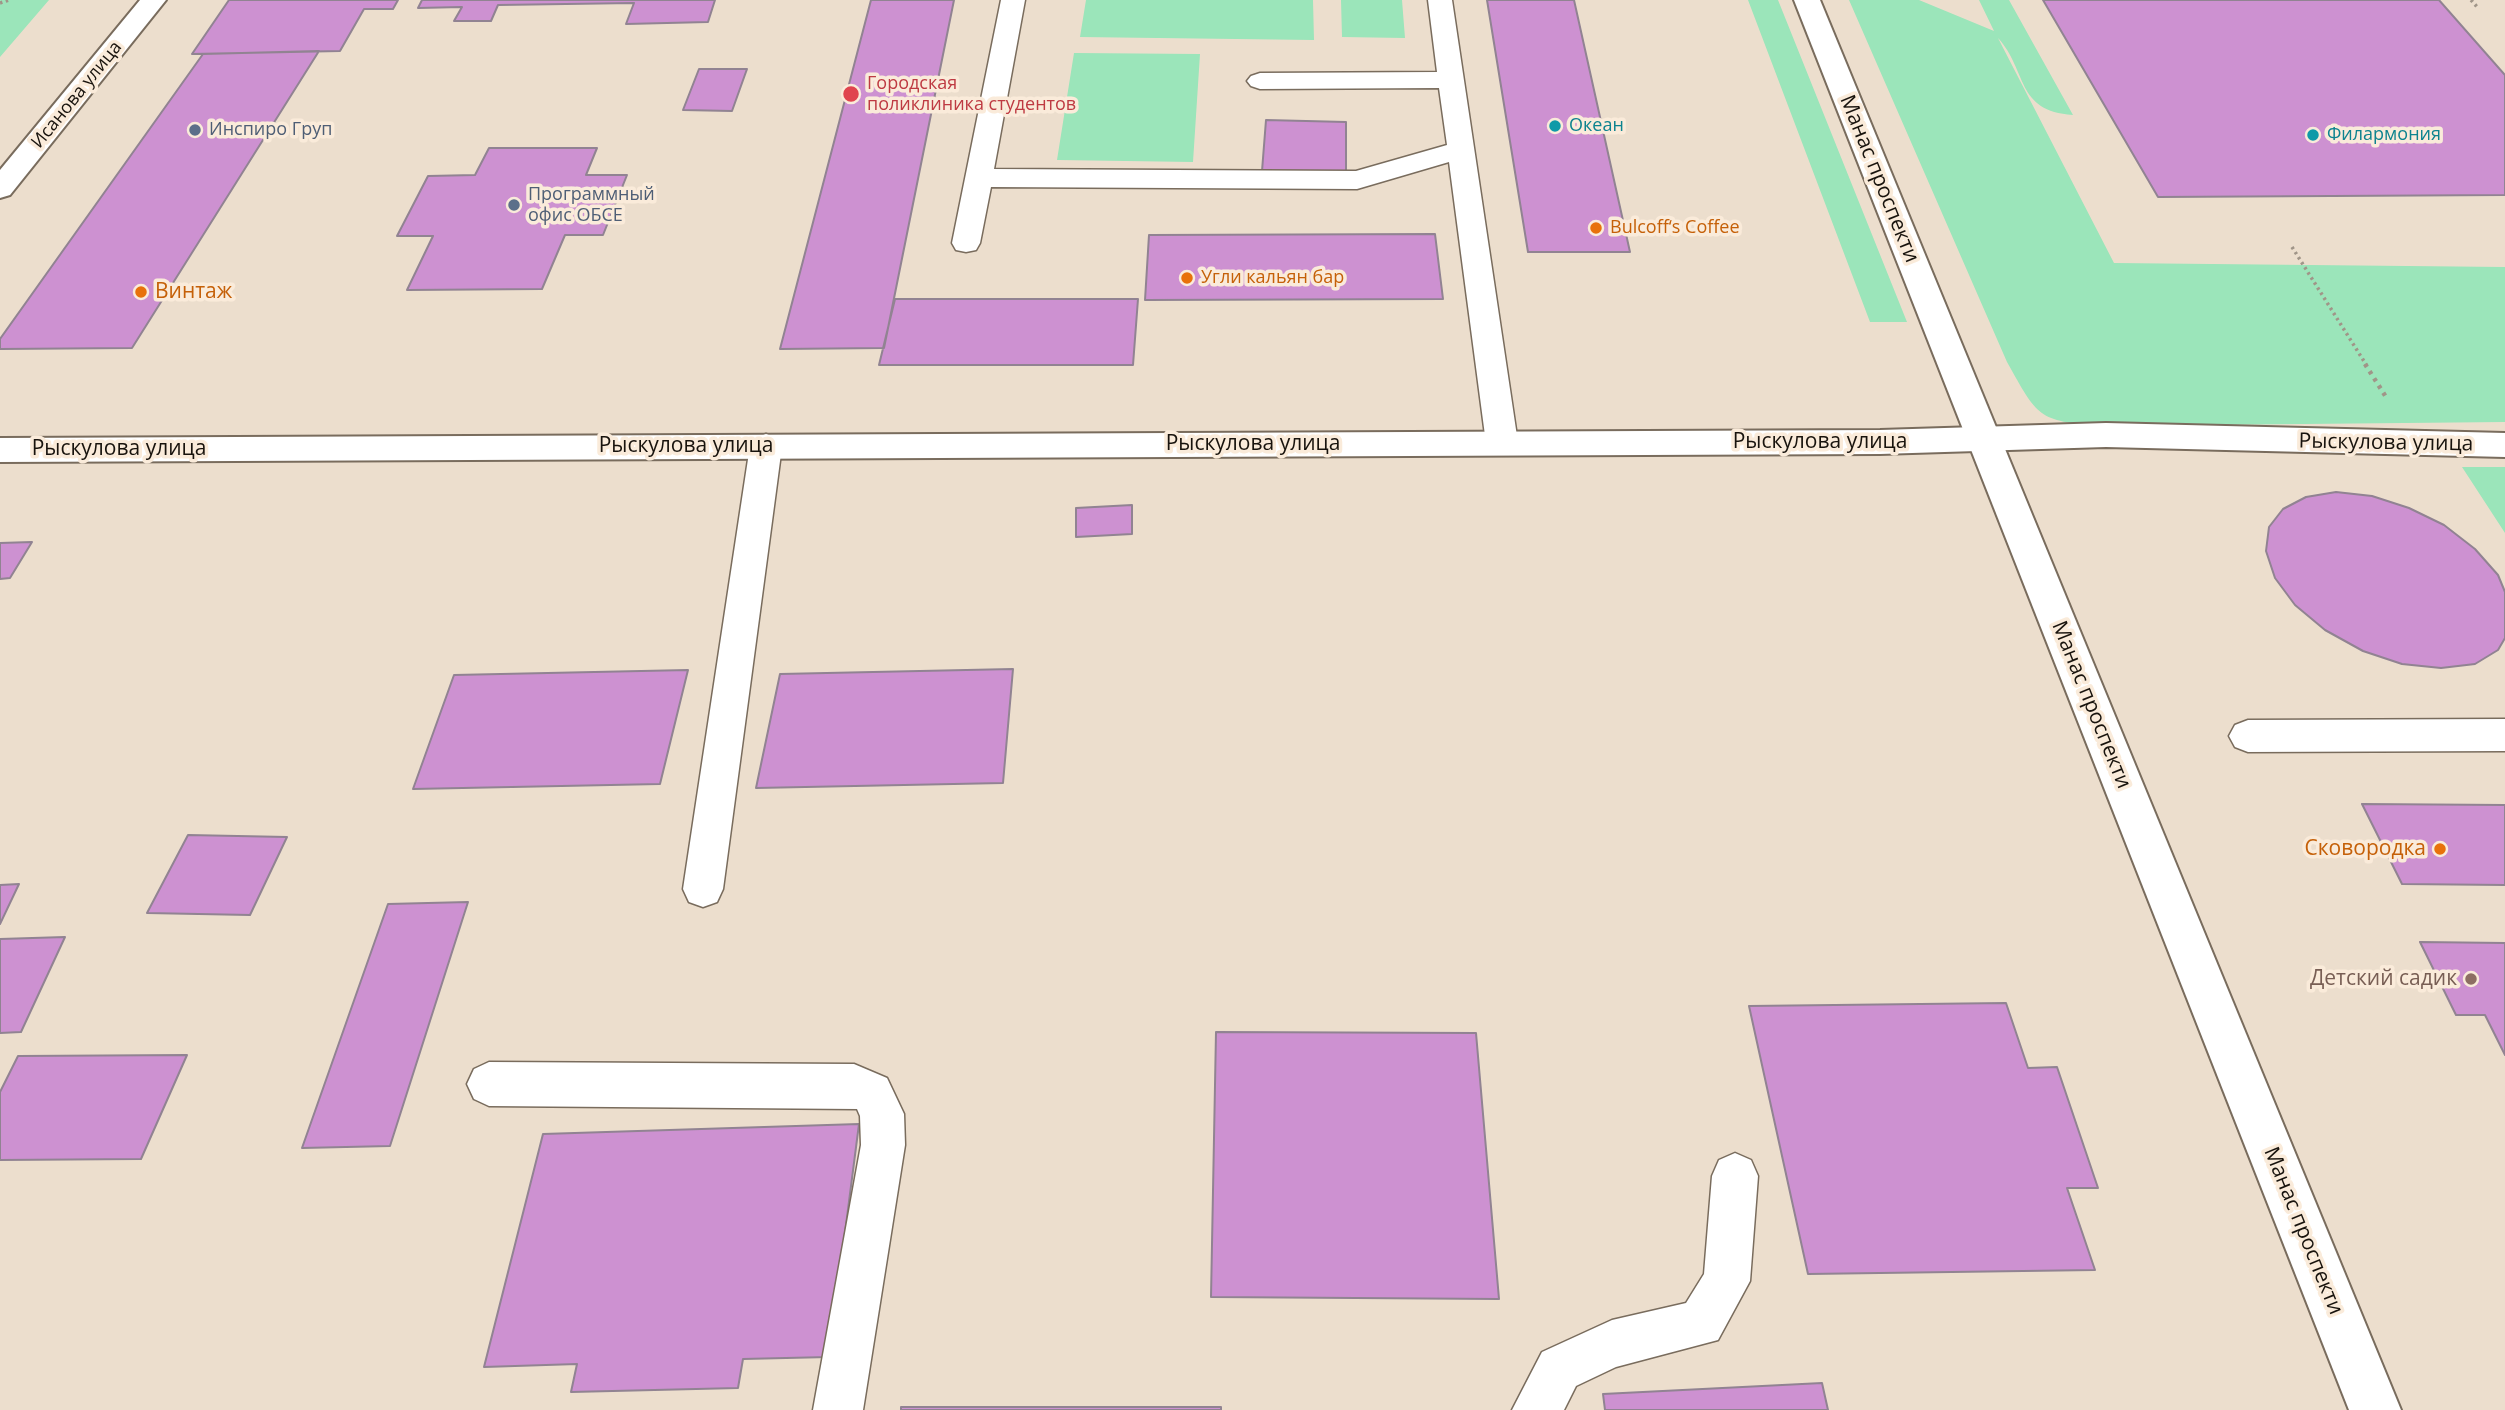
<!DOCTYPE html>
<meta charset="utf-8">
<style>
body{margin:0}
canvas{display:block;background:#ecdecd}
</style>
<canvas width="2505" height="1410"></canvas>
<script>
const c = document.querySelector('canvas').getContext('2d');
c.lineJoin = 'round';
function fillPath(path, color) { c.fillStyle = color; c.fill(path, 'evenodd'); }
function stroke(path, color, width, dash) { c.strokeStyle = color; c.lineWidth = width; c.lineCap = dash ? 'butt' : 'round'; c.setLineDash(dash || []); c.stroke(path); }
function drawText(font, color, halo, rows, align = 'center') {
  c.font = font + ' "Open Sans",sans-serif'; c.lineWidth = 7; c.setLineDash([]); c.textBaseline = 'middle'; c.strokeStyle = halo; c.fillStyle = color; for (const [text, x, y, turn = 0] of rows) {
    c.save(); c.translate(x, y); c.rotate((+turn || 0) * Math.PI / 180); c.textAlign = isNaN(turn) ? turn : align; if (halo) c.strokeText(text, 0, 0); c.fillText(text, 0, 0); c.restore();
  }
}
fillPath(new Path2D(`
 M0,0H49L0,57Z
 M1086,0H1313L1314,40L1080,37Z
 M1341,0H1402L1405,38L1342,37Z
 M1748,0H1778L1907,322H1870Z
 M1849,0H1919L1994,31L1979,0H2009L2073,115C2015,111 2028,71 1998,38L2114,263L2505,267V422L2101,426C2037,421 2038,417 2007,362Z
 M1074,53L1200,54L1193,162L1057,160Z
 M2462,467H2505V533Z`), '#9be5ba');
const building = new Path2D(`
 M229,0H398L393,9H364L340,51L192,54Z
 M422,0H715L708,22L626,24L634,3L498,5L491,21H454L462,7L418,8Z
 M871,0H954L884,348L780,349Z
 M1487,0H1574L1630,252H1528Z
 M2043,0H2439L2505,75V195L2158,197Z
 M319,51L132,348L0,349V339L203,54Z
 M699,69H747L732,111L683,110Z
 M1266,120L1346,122V173L1262,171Z
 M489,148H597L586,175H627L603,235H565L542,289L407,290L433,236H397L428,176L475,175Z
 M1435,234L1443,299L1145,300L1149,235Z
 M895,299H1138L1133,365H879Z
 M2336,492L2372,496L2409,508L2444,525L2475,549L2498,575L2505,592V638L2498,650L2475,664L2441,668L2402,664L2363,651L2325,630L2295,605L2275,578L2266,551L2269,527L2283,509L2306,497Z
 M1132,505V534L1076,537V508Z
 M32,542L10,578L0,579V543Z
 M1013,669L1003,783L756,788L780,674Z
 M688,670L660,784L413,789L454,675Z
 M2362,804L2505,805V885L2402,884Z
 M188,835L287,837L250,915L147,913Z
 M19,884L0,924V885Z
 M468,902L390,1146L302,1148L388,904Z
 M65,937L21,1032L0,1033V939Z
 M2420,942L2505,943V1055L2485,1015H2456Z
 M2006,1003L2028,1068L2057,1067L2098,1188H2067L2095,1270L1808,1274L1749,1006Z
 M1216,1032L1476,1033L1499,1299L1211,1297Z
 M187,1055L141,1159L0,1160V1092L18,1056Z
 M859,1124L829,1357L743,1359L738,1388L571,1392L577,1364L484,1367L543,1134Z
 M1822,1383L1828,1410H1605L1603,1394Z
 M901,1407H1221V1410H901Z`);
fillPath(building, '#cd91d1');
stroke(building, '#918392', 2);
const service = new Path2D(`
 M1001,0H1025L994,169L1356,171L1447,145L1439,88L1260,89L1251,86L1247,81L1251,76L1260,73L1437,72L1428,0H1452L1518,443L1513,451L1502,455L1491,451L1486,443L1449,162L1357,189L991,187L980,243L976,250L966,252L956,250L952,243Z
 M766,434L777,438L782,446L723,889L717,902L703,907L689,902L683,889L750,446L755,438Z
 M2505,719V751L2248,752L2235,747L2229,736L2235,725L2248,720Z
 M489,1062L854,1064L887,1078L904,1114L905,1145L863,1410H813L861,1145L860,1116L857,1109L489,1106L474,1099L467,1084L474,1069Z
 M1735,1153L1751,1160L1758,1176L1750,1281L1718,1340L1616,1367L1576,1386L1564,1410H1512L1542,1352L1612,1320L1686,1303L1704,1274L1712,1176L1719,1160Z`);
const tertiary = new Path2D(`
 M140,0H166L10,195L0,198V170Z
 M2106,423L2505,433V457L2106,447L1880,454L0,462V438L1880,430Z`);
const primary = new Path2D(`
 M1794,0H1820L2401,1410H2349Z`);
stroke(service, '#796c5d', 3);
stroke(tertiary, '#796c5d', 4);
stroke(primary, '#796c5d', 4);
stroke(new Path2D(`
 M2471,0L2479,9
 M0,3L9,0
 M2292,247L2367,366`), '#a09588', 3.5, [2.5, 3.5]);
stroke(new Path2D(`
 M2365,364L2386,397`), '#a09588', 4.5, [3.5, 5]);
fillPath(service, '#fff');
fillPath(tertiary, '#fff');
fillPath(primary, '#fff');
for (const [x, y, r, color] of [
 [851,94,9,"#e0444e"],
 [1555,126,7,"#0f9aa8"],
 [195,130,7,"#5c6f8a"],
 [2313,135,7,"#0f9aa8"],
 [514,205,7,"#5c6f8a"],
 [1596,228,7,"#e8710a"],
 [1187,278,7,"#e8710a"],
 [141,292,7,"#e8710a"],
 [2440,849,7,"#e8710a"],
 [2471,979,7,"#8d6e63"]
]) { const dot = new Path2D(); dot.arc(x, y, r, 0, 2 * Math.PI); c.fillStyle = color; c.fill(dot); stroke(dot, '#faebda', 2.5); }
drawText('18px', '#be3a42', '#faebda', [
 ["Городская",867,84],
 ["поликлиника студентов",867,105]
], 'left');
drawText('18px', '#18130d', '#faebda', [
 ["Исанова улица",77,95,-51]
]);
drawText('18px', '#0d838f', '#faebda', [
 ["Океан",1569,126],
 ["Филармония",2327,135]
], 'left');
drawText('18px', '#4e5e75', '#faebda', [
 ["Инспиро Груп",209,130],
 ["Программный",528,195],
 ["офис ОБСЕ",528,216]
], 'left');
drawText('18px', '#c56008', '#faebda', [
 ["Bulcoff‘s Coffee",1610,228],
 ["Угли кальян бар",1201,278]
], 'left');
drawText('21px', '#18130d', '#faebda', [
 ["Манас проспекти",1879,179,68],
 ["Рыскулова улица",1820,442],
 ["Рыскулова улица",2386,443,1],
 ["Рыскулова улица",1253,444],
 ["Рыскулова улица",686,446],
 ["Рыскулова улица",119,449],
 ["Манас проспекти",2091,705,68],
 ["Манас проспекти",2303,1231,68]
]);
drawText('21px', '#c56008', '#faebda', [
 ["Винтаж",155,292],
 ["Сковородка",2426,849,"right"]
], 'left');
drawText('21px', '#785e54', '#faebda', [
 ["Детский садик",2457,979]
], 'right');
</script>
